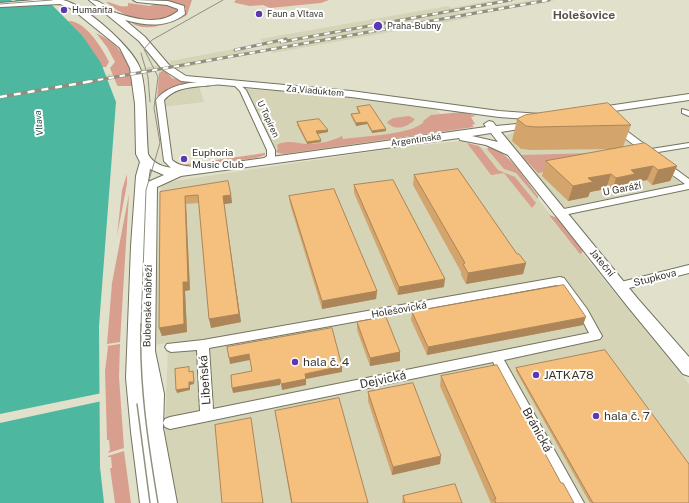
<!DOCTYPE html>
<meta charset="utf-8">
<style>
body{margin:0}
canvas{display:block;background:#e1e0ca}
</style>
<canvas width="689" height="503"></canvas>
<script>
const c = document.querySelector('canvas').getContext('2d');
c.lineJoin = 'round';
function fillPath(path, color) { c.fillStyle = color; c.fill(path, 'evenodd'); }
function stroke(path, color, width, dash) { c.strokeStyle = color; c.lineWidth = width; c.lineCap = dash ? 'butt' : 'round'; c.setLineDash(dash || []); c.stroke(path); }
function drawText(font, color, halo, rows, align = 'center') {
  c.font = font + ' "Public Sans",sans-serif'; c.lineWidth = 4; c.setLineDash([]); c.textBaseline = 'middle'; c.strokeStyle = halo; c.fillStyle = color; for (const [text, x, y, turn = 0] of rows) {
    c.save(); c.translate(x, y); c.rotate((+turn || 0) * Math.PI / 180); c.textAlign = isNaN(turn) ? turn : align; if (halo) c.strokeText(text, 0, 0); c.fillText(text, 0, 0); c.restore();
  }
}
fillPath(new Path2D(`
 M495,0H519L457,11L460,13L532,0H556L467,16L469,18L273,53L260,39L448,6L451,8Z
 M245,47L251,54L219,60L176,70L174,68L120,77L0,98V94L171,63L170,61Z
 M199,86L204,102L162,107L166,99L178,91Z
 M246,89L347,96L433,107L461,131L294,154L278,155Z
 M599,120L682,184L562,208L518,155L505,136L515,132Z
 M461,141L490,150L507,161L689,384V503H175L165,436L168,343L154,345L161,183L396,148Z`), '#d5d4b7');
fillPath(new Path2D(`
 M161,0H192L187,15C174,23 145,33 132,23L148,24L184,14L186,8L177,3Z
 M236,0H329L321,3L270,8L263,5L250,6L236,3L234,2Z
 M106,2C114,2 118,8 128,6V3L150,6L157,3L167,4L178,10V12C148,28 131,21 106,2Z
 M68,21C85,20 103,49 109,62L106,67H102L82,35Z
 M96,33C120,44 130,61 134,86H118L117,85L110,68L115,62L107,47Z
 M164,70L172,78L193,83L181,86L157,100L159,73Z
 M462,112L476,116L471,117L475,124L472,125L474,127L284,154L276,152L278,149L277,145C286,139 299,144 308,144C319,144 333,141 342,136L343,139C363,136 411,135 424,122H422L431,115Z
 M409,116L415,119C409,127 394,132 387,122L393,118Z
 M467,143L479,146L498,170L515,177L536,203L532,208L504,173L491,175Z
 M489,146C511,154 524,178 538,196V199L516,173L504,169L487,149Z
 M633,152L637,156L538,173L521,155Z
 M265,153V155L256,158L195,166L182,165Z
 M127,174V184L117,236L122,190Z
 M129,194L120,342L107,344L112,283Z
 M549,215L558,218L583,249L582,253L580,254Z
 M120,344L119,377L124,448L108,453L110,450L109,440H107L105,371L108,347L107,346Z
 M124,451L131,503H115L110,468H112L111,457H108V456Z`), '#d99f8e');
fillPath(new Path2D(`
 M0,0H11L17,7L20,6L15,0H47L82,35L101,63L116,102L99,326L100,467L104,503H0Z`), '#4eb79f');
fillPath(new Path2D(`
 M102,393V401L0,423V414Z`), '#e1e0ca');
const street = new Path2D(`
 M217,81L220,83L219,84C200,88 178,84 164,100L172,160C182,169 192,164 199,170L195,173L173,170L164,161L156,100C170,82 196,82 217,81Z
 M234,83H238L246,90L275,150V157L263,164L259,162L267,156V150L240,91L234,85Z
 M682,109L689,111V116L682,113Z
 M614,126H620L651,149L689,143V147L646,154L614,130Z
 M660,162H666L689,179V189L559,216L554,213L559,210L685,184L660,166Z
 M689,265V273L621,290L617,289L616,286L617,283Z
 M560,277L564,278L587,309L602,336L600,339L504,360L584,503H569L493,362L170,429L165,427L163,423L165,419L170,417L200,411L197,350L171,352L167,350L165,347L167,344L203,340ZM557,285L579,314L589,333L213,409L209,348Z`);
const secondary = new Path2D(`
 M35,0C44,0 54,0 63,0C85,5 132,47 140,68C147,90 146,130 148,154C155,168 172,168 186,169L486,127L484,124L489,121L493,122L496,126L538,122L539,124L538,126L501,132L638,299L689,357V376L683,374L628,307L508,155L486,145L460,140L459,138L181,176L157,187L155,351L164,394L163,428L177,503H140L131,432L126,378L131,246L136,176L140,162L136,154L135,104L130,68L120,48L72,9L60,4L0,7V3ZM491,133L498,142L472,136ZM150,169L164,175L148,182Z
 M89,0C104,0 105,9 116,13C136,19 160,26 178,11V9L167,5L137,2L133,0L168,1L184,6L185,14C167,28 146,26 125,20L145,37L169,65L186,76L351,91L499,111L540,114L545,117L540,120L499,117L351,97L181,81L162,69L139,41Z
 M689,94V100L594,114L589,111L594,108Z`);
stroke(street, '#747460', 2);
stroke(secondary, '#747460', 2);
fillPath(street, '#fff');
fillPath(secondary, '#fff');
stroke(new Path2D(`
 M0,4L52,0
 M141,53L148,77L150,102
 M141,325L146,190L160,143L154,108L158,77L144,49L152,40L223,0`), '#908f7f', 1);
stroke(new Path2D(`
 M141,324C139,384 148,443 158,503
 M137,404L150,503`), '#908f7f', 1.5);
const railFar1 = new Path2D(`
 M281,42L511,0
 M235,50L286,39
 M87,82L549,0`);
const rail = new Path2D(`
 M0,97L93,81`);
stroke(railFar1, '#908f7f', 3);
stroke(rail, '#908f7f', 3.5);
stroke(railFar1, '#fff', 2, [5.5]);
stroke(rail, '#fff', 2.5, [7]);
fillPath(new Path2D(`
 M357,107L386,129V131L372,133L367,124L356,126L351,116V114L359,113L357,110Z
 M517,119L631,125L623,147L677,166L670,181L652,185L647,180L632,183L630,189L611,193L606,189L590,192L588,197L568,201L542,176L546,161L612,149L531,150L521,149L512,141Z
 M297,122L328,130V132L318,134L321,142L307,144L297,125Z
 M414,175L517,254L526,263L523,274L466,284L461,275V272L413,185Z
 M354,185L444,287L398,295L354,193Z
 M160,192L231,195L232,203L224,204L241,322L211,328L199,203L186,204L190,290L185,291L187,332L162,336L159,328Z
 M289,196L377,291L376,299L322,309L290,204Z
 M412,312L583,325L427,355L411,320Z
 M357,322L400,361L370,366L357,330Z
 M516,368L689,503H590L516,371Z
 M441,376L561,483L574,503H491L440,386Z
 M368,392L441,456L440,464L392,475L368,401Z
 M275,411L368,503H291Z
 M403,496L462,503H402Z`), '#d3a46c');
fillPath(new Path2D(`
 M367,122V124L356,126V123Z
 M386,129V131L372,133V131Z
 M328,130V132L316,134V131Z
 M321,140V142L307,144V142Z
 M653,166L647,180L632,183L630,189L611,193L616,178L631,170Z
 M677,166L670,181L652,185L658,170Z
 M611,174L606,189L590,192L588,197L568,201L573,186L588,178Z
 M231,195L232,203L224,204L241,322L211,328L209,319L223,196Z
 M185,196L186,204L190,290L185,291L187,332L162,336L159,328L183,282Z
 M526,263L523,274L466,284L468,273Z
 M445,279L444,287L398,295L399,287Z
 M377,291L376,299L322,309V301Z
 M586,317L583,325L427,355L428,347Z
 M400,352V361L370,366V358Z
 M249,354L250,360L230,364L229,358Z
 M342,366V372L306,379V385L282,390L281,384L305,374Z
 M193,371L194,384L190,385V390L177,393L176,390L189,382Z
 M280,379V385L233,393L232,388Z
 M441,456L440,464L392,475L393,467Z`), '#ac8658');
const building = new Path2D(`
 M608,103L631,125L536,127L526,126L517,119L525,115Z
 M370,105L386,129L372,131L367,122L356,123L351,114L360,113L357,107Z
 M319,119L328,130L316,131L321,140L307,142L297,122Z
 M645,143L677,166L658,170L653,166L631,170L635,174L616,178L611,174L588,178L593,182L573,186L546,161Z
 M458,169L517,254H519L526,263L468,273L463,264L465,263L414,175Z
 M393,180L445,279L399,287L354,185Z
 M228,181L231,195L223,196L239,314L209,319L198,195L185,196L188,282H183L184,324L159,328L160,192Z
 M334,189L377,291L322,301L289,196Z
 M564,285L586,317L428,347L412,312Z
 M386,317L400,352L370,358L357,322Z
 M332,328L342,366L305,374L306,379L281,384L280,379L232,388L231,375L252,371L249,354L229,358L227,347Z
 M605,350L689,464V503H593L516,368Z
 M497,365L561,483H563L574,503H496L494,499H496L441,376Z
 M189,367V372L193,371L194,382H189V388L176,390L175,369Z
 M413,383L441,456L393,467L368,392Z
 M339,398L368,503H292L275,411Z
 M251,418L263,503H222L215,425Z
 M455,484L462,503H405L403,496Z`);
fillPath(building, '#f5bf7e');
stroke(building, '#ac8658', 1);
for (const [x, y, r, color] of [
 [64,10,4,"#5d39b1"],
 [259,14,4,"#5d39b1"],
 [378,26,5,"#5d39b1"],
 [184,159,4,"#5d39b1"],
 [295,362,4,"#5d39b1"],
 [536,375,4,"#5d39b1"],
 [596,416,4,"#5d39b1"]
]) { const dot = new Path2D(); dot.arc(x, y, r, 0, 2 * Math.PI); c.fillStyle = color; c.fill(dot); stroke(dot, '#fff', 1.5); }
drawText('9px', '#36352d', '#fff', [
 ["Humanita",72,10],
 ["Faun a Vltava",267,14],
 ["Praha-Bubny",387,26]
], 'left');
drawText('9px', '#36352d', '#fff', [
 ["Za Viaduktem",315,91,5],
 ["U Topíren",268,119,65],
 ["Argentinská",416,140,-8]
]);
drawText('italic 9px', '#245147', '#fff', [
 ["Vltava",39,123,-96]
]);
drawText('10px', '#36352d', '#fff', [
 ["Euphoria",192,153],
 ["Music Club",192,165]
], 'left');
drawText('10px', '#36352d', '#fff', [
 ["U Garáží",622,189,-11],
 ["Jateční",602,263,50],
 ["Stupkova",655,278,-14],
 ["Bubenské nábřeží",148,306,-89],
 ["Holešovická",399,310,-10]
]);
drawText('bold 12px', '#575644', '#fff', [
 ["Holešovice",584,15]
]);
drawText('12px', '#36352d', '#fff', [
 ["hala č. 4",303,362],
 ["JATKA78",544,375],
 ["hala č. 7",604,416]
], 'left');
drawText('12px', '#36352d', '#fff', [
 ["Libeňská",205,380,-94],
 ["Dejvická",383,380,-12],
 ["Bránická",537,430,61]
]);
</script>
